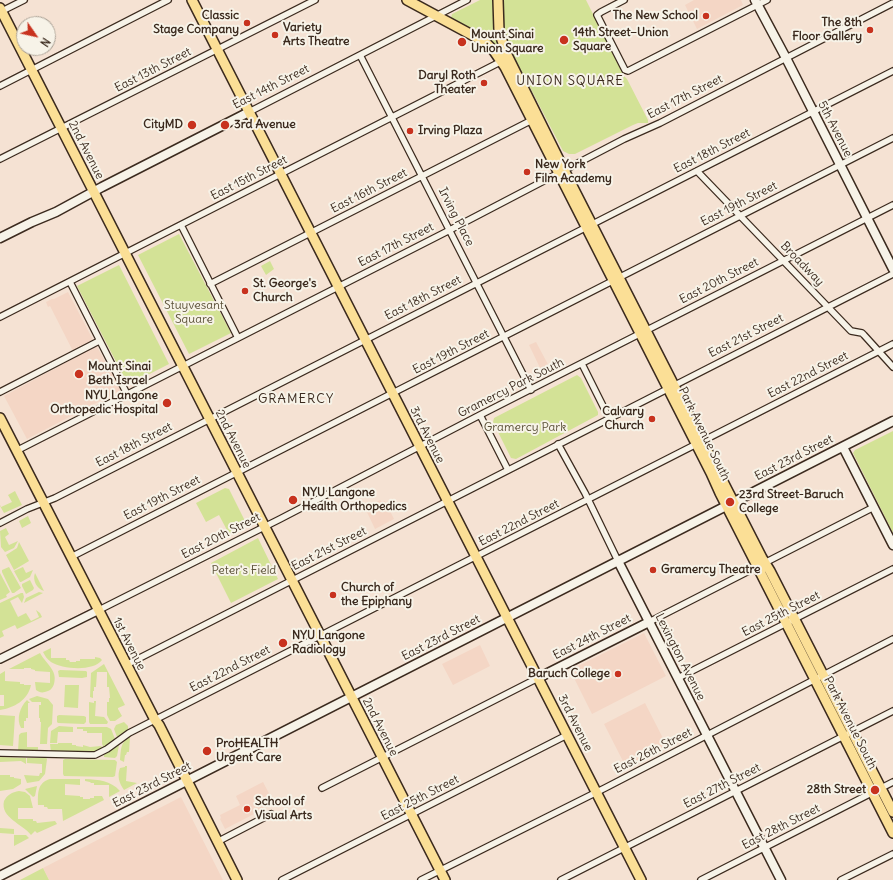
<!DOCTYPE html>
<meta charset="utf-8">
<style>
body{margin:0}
#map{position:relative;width:893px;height:880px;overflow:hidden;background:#f5e2d3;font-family:Delius,sans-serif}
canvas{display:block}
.north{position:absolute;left:16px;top:16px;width:40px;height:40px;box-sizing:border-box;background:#f7f3e8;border:1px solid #aca397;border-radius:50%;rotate:124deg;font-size:11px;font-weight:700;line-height:16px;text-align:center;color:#3b2a1e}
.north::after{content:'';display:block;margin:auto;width:14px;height:18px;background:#c8321e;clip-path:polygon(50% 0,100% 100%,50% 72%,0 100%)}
</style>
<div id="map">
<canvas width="893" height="880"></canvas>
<div class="north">N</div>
</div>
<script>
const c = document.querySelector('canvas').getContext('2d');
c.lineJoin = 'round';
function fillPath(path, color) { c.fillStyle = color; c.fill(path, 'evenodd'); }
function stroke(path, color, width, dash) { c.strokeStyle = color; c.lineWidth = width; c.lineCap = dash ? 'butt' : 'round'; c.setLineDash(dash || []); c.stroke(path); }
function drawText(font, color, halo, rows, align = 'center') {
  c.font = font + ' Delius,sans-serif'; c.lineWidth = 4; c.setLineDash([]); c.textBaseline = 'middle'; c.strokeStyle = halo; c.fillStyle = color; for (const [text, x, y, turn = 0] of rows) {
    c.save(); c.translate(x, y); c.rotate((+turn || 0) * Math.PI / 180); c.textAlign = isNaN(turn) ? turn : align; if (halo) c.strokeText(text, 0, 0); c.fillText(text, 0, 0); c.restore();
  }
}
fillPath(new Path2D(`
 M694,0H741L743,5L697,29L685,5Z
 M68,292L91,336L121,390L27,439L4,396L76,357L50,306L48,307L46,302L52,299H54Z
 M536,342L551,370L543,374L529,345Z
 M380,500L382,502L385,501L394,519L375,529L366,510L369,509L368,506Z
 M644,633L666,676L592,714L570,670Z
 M480,645L490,666L453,685L442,664Z
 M645,703L667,746L626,767L604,724Z
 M263,782L273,801L269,803L270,804L253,813L254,814L225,829L220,819L221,818L220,815L240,805L236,796Z
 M181,797L223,880H49L43,868Z`), '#f4d6c5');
fillPath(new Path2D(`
 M480,0H495L502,53L489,40L451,18L452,14Z
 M503,0H586L624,76L627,79L648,120V123H638L633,125L575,154H569L563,151L508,45L503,25Z
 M179,234L231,333L189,354L138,255Z
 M270,261L274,269L266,275L261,266Z
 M119,265L169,364L128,385L77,286Z
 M577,375L581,378L598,412V415L516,459L511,458L493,422L494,418Z
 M893,431V533L853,453L855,450Z
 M225,488L229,489L247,525L229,534L219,515L206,522L196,503Z
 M15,491L22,505L4,513L0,506V505L1,507L12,502L8,495Z
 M28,516L31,523L22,528L19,521Z
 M6,528L9,534L5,537L9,545L18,541L14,548L5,552L1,547L0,531Z
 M258,538L278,579L231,603L211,563Z
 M19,542L29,561L14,570L6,555L17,548Z
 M9,567L21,588L14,593H12L2,572V570Z
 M23,567L26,573L33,570L30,577L21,582H20L14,571Z
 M0,573L10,592L6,595L7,597L0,600Z
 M35,573L44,591C37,589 32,580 35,573Z
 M30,580L34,588L33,590L26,594L22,586V584Z
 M39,592L43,593L24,603L26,598Z
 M21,593H23L24,597L22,603L18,597L10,601L18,617L26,613L31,621L39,617L36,610L40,613L42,617L17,629L15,625L2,631L4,636L0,638V603Z
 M51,648V658H66V660H69L70,662H76V661H80V659H95V657L100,658L102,660C93,672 62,669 51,662C47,659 45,656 43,652Z
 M40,653C46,664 58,670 54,684C53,687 51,690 48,691C43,693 40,693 36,690L35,682L50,683V672L35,671V670L31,669V668H24V669H9Z
 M104,664L125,705L118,708V709L122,716L115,721H110L107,715V702H109V698H110L109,687H107V672H97L96,687H94V691H93V698L90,697L91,673Z
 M60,670L86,671L87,672V677L82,678L59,677L58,671Z
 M5,671V681L20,682V684H24V685H31C28,700 14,708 0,710V706H4V695H0V674Z
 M65,685H79L78,708L64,707Z
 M37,696L48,699L53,705L52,724L48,728L47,744H40L41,722H40V718H39V705H41V702H32L29,699Z
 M27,700L30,703H28V718H26V721H24V728H21C16,719 20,707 27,700Z
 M94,701H96L95,716L104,717L108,722L107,724H90L89,722V702L94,703Z
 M0,715L15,716L13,746L0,745Z
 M59,715L84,716L86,717V722L84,724L58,723L57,722V716Z
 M124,722L128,726V730L117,737L114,729L116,725Z
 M59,726L73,727V732H58L57,743H50L51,731Z
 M77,727H107L111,729L115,739L104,748L102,744V733H87V731H83V729H77Z
 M27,732V747H38V752L18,751L19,735L21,733Z
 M130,737L129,752H127L126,755H125L124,762L120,760C121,750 120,742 130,737Z
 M58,743H72V745H76V746L83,747V745L90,747L101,746L103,748C87,756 68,752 51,752L50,744H58Z
 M117,745H119L117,756L115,758L104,757V755Z
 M0,757L26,758V764L21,761L0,762Z
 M27,758H46L47,759L45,774L39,781L27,783L24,775L39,776L40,773H42V764L27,763Z
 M65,759L115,760L117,762L115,776L113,777L64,776L63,774V760Z
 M125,766H127L126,781L137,783L124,790C119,783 117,776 120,768L125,767Z
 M0,775H10V777H14V778L21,779V784L13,789L0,791Z
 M50,779H80V785L65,784V795L80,796V797H83V799H90V798H94V796H102L104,800L63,821L62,809H48L47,807H44V805H38C38,793 37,783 50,779Z
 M85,779C99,780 110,780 120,791L109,797V785H94V783H91L90,782L85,781Z
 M37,786L35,796L33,797L25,789Z
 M19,791L25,792L30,796L33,808H18V819H33V821H36L37,823L55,821L57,824L37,833L35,831L31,835C23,824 0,818 4,801C7,795 12,792 19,791Z
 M0,828L14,829V834L0,833Z
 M14,835H26L29,838L14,846Z
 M43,868L49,880H20Z`), '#d3e296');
const minor = new Path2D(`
 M624,0L601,12L597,15L625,70L628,71L767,0
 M0,12L24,0
 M360,55L531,390
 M0,86L168,0
 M249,112L467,0
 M0,159L315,0
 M697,171L851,331L862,333L864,335L893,367
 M181,225L238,338
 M70,282L127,394
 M210,284L534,119
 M0,317L504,60
 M582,364L609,418
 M0,392L99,341
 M480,415L508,470
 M558,444L585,493L618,561
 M16,451L444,233L624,139L660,123L893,3
 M0,523L27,509L55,498L893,71
 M71,557L893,138
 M99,610L280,519L480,415L893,205
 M649,622L874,507
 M126,665L893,274
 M678,678L893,569
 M0,753L89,755H95L107,749L129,733L893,344
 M322,788L538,678
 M217,842L271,814
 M282,880L567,735
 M421,880L605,788L893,639
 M561,880L893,711
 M701,880L893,782
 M841,880L893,854`);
const tertiary = new Path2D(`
 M0,659L99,610`);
const secondary = new Path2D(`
 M755,0L786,58L893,269
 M0,238L32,222L56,212L102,187L249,112
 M843,447L893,545
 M618,561L781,880
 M538,678L649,622
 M0,876L893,421`);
const primary = new Path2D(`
 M192,0L641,880
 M407,0L485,42L494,51L505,67L711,473L720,493L893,833
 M498,0L499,31L506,53L564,170L740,515L762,558L770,571L893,812
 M0,8L445,880
 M0,418L155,720L159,725L237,880`);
stroke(minor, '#3b2a1e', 8);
stroke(tertiary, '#3b2a1e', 10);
stroke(secondary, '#3b2a1e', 11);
stroke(primary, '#3b2a1e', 12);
stroke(minor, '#f7f3e8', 5.5);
stroke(tertiary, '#f7f3e8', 7);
stroke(secondary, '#f7f3e8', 8);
stroke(primary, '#fbdf96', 9);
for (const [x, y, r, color] of [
 [706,16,4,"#c8321e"],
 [247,23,4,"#c8321e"],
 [870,30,4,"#c8321e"],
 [275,35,4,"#c8321e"],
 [564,40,5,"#c8321e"],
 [462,42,5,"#c8321e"],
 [484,83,4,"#c8321e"],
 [192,125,5,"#c8321e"],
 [225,125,5,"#c8321e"],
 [410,131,4,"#c8321e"],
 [527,172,4,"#c8321e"],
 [245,291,4,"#c8321e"],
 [79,374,5,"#c8321e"],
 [167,403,5,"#c8321e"],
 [652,419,4,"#c8321e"],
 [293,500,5,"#c8321e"],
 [730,502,5,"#c8321e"],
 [653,570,4,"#c8321e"],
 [333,595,4,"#c8321e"],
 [283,643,5,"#c8321e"],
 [618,674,4,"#c8321e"],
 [207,751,5,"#c8321e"],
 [875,790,5,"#c8321e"],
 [247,809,4,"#c8321e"]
]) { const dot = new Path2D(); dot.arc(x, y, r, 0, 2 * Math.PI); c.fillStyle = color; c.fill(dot); stroke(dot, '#f7f3e8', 1.5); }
drawText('bold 12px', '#3b2a1e', '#f7f3e8', [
 ["Classic",239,16,"right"],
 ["Stage Company",239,30,"right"],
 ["The New School",698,16,"right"],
 ["The 8th",862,23,"right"],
 ["Floor Gallery",862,37,"right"],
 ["Variety",283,28],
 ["Arts Theatre",283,42],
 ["14th Street–Union",573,33],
 ["Square",573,47],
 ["Mount Sinai",471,35],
 ["Union Square",471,49],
 ["Daryl Roth",476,76,"right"],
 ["Theater",476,90,"right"],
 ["CityMD",183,125,"right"],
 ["3rd Avenue",234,125],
 ["Irving Plaza",418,131],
 ["New York",535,165],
 ["Film Academy",535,179],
 ["St. George's",253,284],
 ["Church",253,298],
 ["Mount Sinai",88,367],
 ["Beth Israel",88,381],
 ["NYU Langone",158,396,"right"],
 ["Orthopedic Hospital",158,410,"right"],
 ["Calvary",644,412,"right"],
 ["Church",644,426,"right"],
 ["NYU Langone",302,493],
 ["Health Orthopedics",302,507],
 ["23rd Street-Baruch",739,495],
 ["College",739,509],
 ["Gramercy Theatre",661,570],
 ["Church of",341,588],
 ["the Epiphany",341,602],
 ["NYU Langone",292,636],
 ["Radiology",292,650],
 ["Baruch College",610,674,"right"],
 ["ProHEALTH",216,744],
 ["Urgent Care",216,758],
 ["28th Street",866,790,"right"],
 ["School of",255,802],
 ["Visual Arts",255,816]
], 'left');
drawText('12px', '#3b2a1e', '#f7f3e8', [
 ["East 13th Street",153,70,-27],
 ["East 14th Street",271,87,-27],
 ["East 17th Street",685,97,-27],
 ["5th Avenue",835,129,63],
 ["2nd Avenue",86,150,63],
 ["East 18th Street",712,151,-27],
 ["East 15th Street",249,178,-27],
 ["East 16th Street",369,191,-27],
 ["East 19th Street",739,204,-27],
 ["Irving Place",456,217,63],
 ["East 17th Street",396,245,-27],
 ["Broadway",802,264,46],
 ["East 20th Street",719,281,-27],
 ["East 18th Street",423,298,-27],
 ["East 21st Street",746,336,-27],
 ["East 19th Street",451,352,-27],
 ["East 22nd Street",808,375,-27],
 ["Gramercy Park South",511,388,-27],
 ["Park Avenue South",704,434,64],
 ["3rd Avenue",427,435,63],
 ["2nd Avenue",233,439,63],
 ["East 18th Street",134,445,-27],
 ["East 23rd Street",794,458,-27],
 ["East 19th Street",162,498,-27],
 ["East 22nd Street",519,523,-27],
 ["East 20th Street",221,536,-27],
 ["East 21st Street",329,549,-27],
 ["East 25th Street",781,614,-27],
 ["East 24th Street",592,637,-27],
 ["East 23rd Street",441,638,-27],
 ["1st Avenue",129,644,63],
 ["Lexington Avenue",680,657,63],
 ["East 22nd Street",230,669,-27],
 ["3rd Avenue",575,723,63],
 ["Park Avenue South",850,723,63],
 ["2nd Avenue",380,727,63],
 ["East 26th Street",653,751,-27],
 ["East 23rd Street",152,785,-27],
 ["East 27th Street",722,786,-27],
 ["East 25th Street",420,798,-27],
 ["East 28th Street",781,827,-27]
]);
drawText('12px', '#594f36', '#f7f3e8', [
 ["Stuyvesant",194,306],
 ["Square",194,320],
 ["Gramercy Park",525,428],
 ["Peter's Field",244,571]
]);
c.letterSpacing = '1px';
drawText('13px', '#3b2a1e', '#f7f3e8', [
 ["UNION SQUARE",570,81],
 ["GRAMERCY",296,399]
]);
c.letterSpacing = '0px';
</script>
